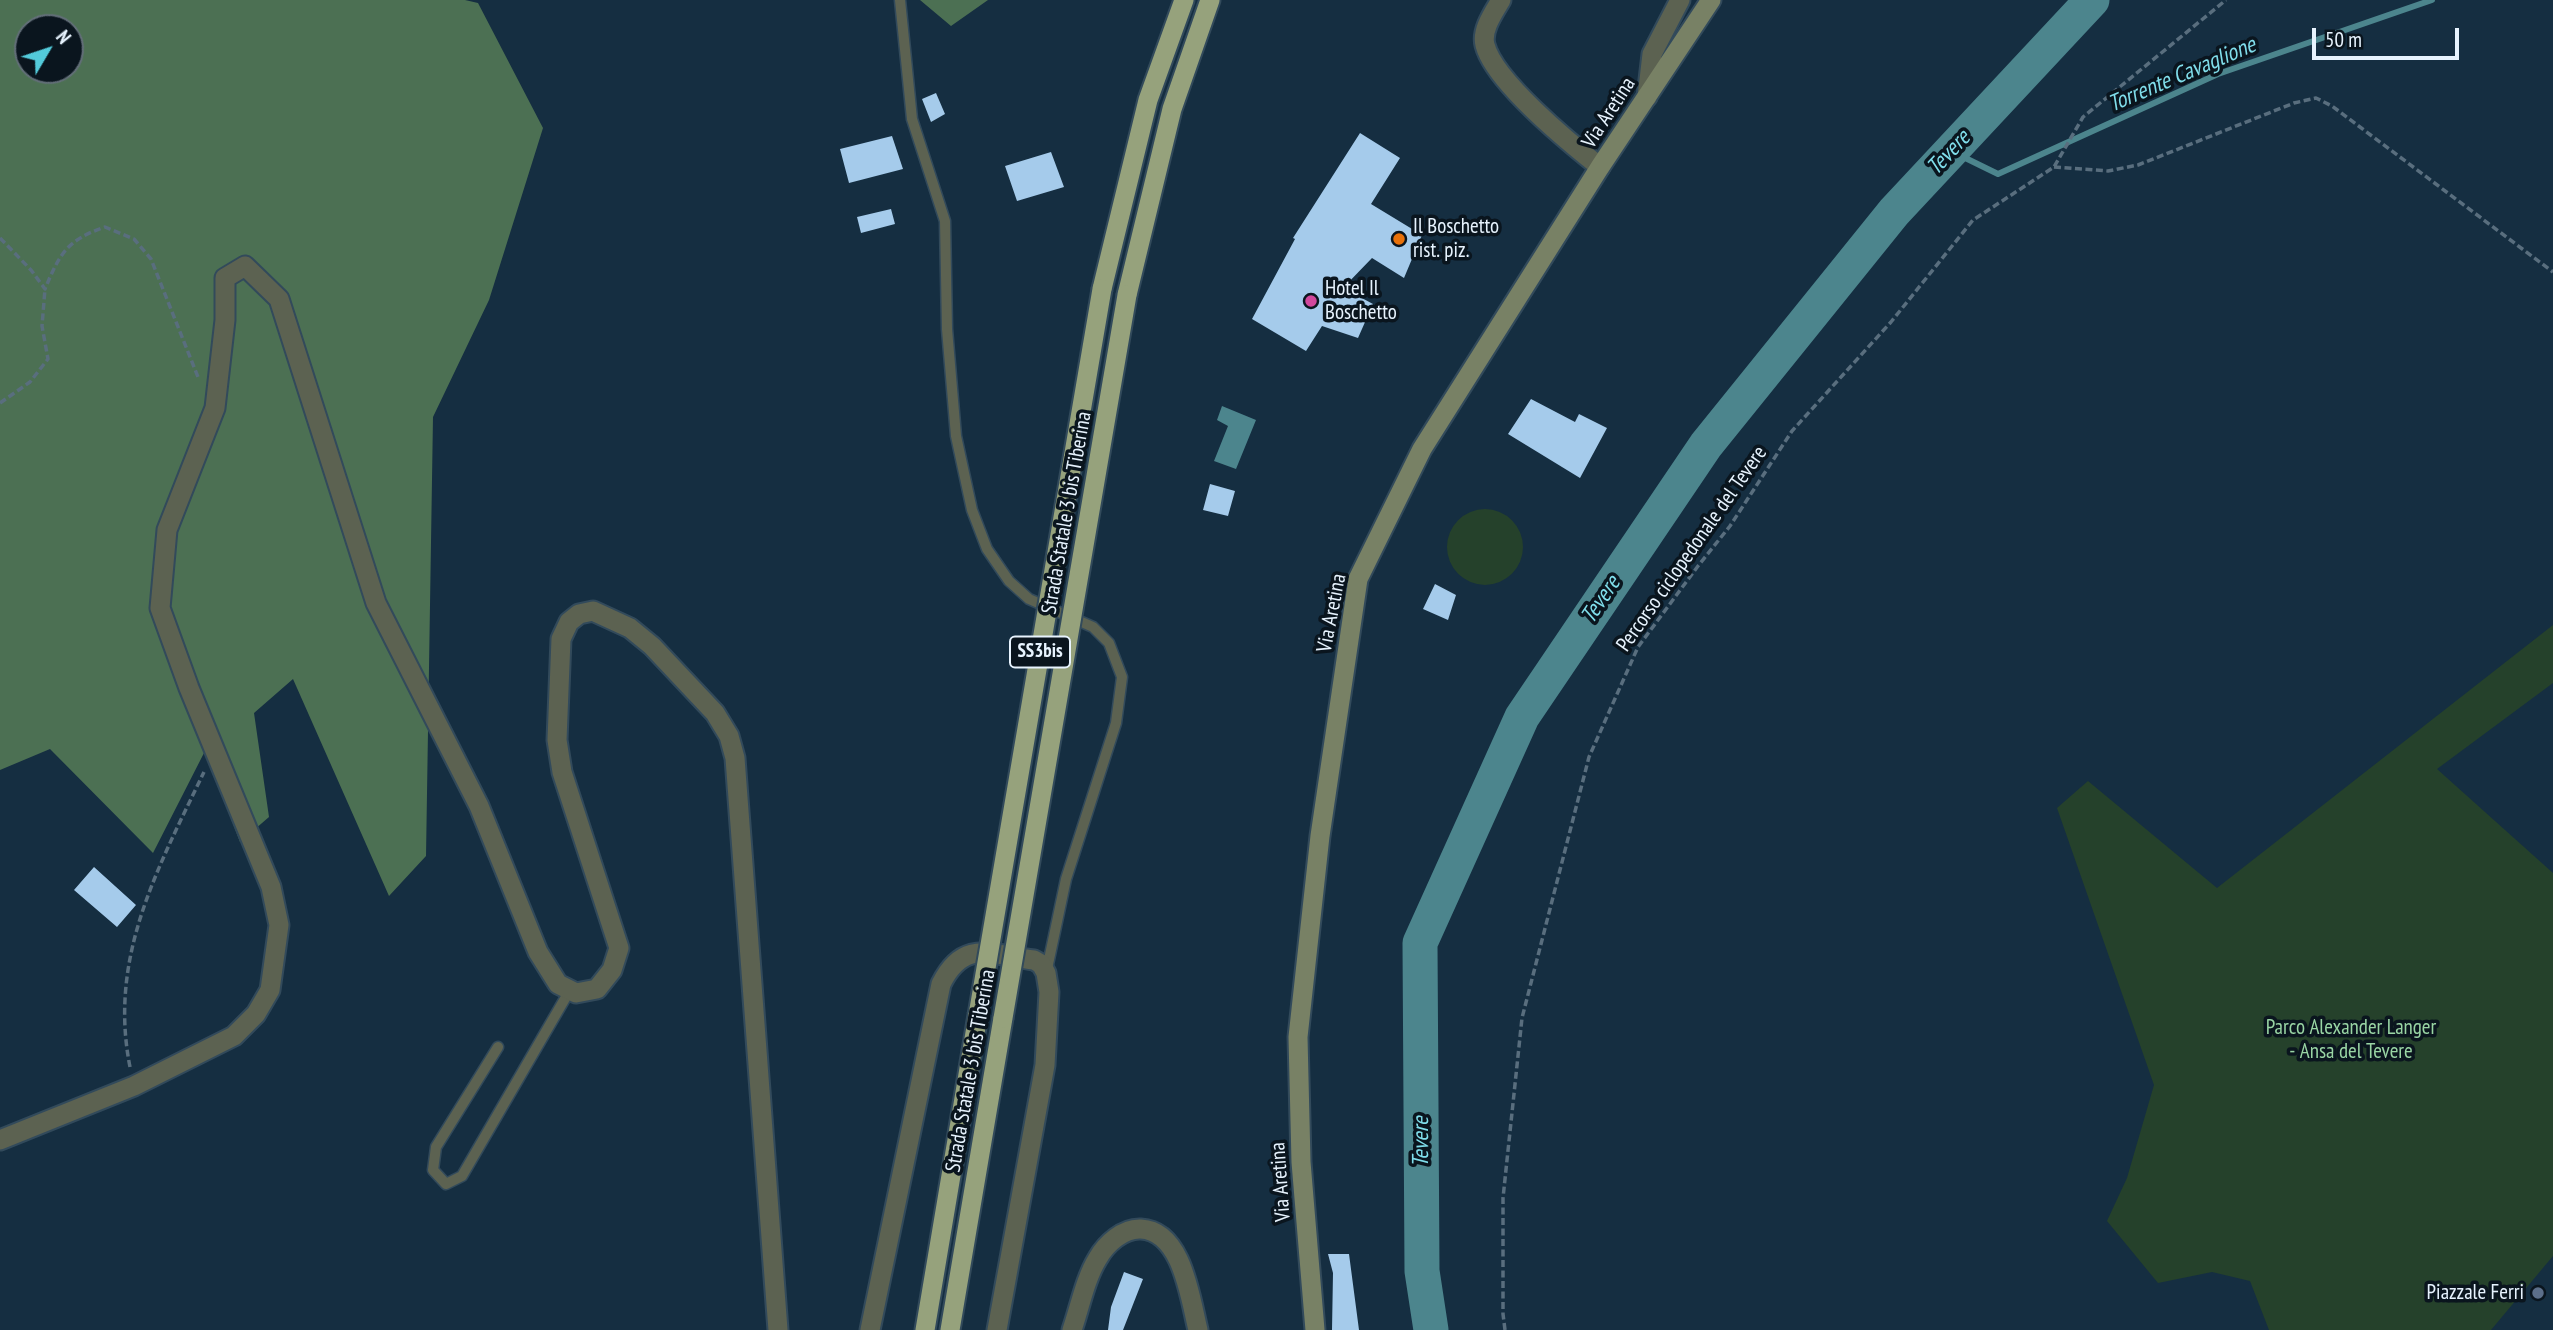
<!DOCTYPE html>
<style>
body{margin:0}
#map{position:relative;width:2553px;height:1330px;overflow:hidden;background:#152e41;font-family:"PT Sans Narrow",sans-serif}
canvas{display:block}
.north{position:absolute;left:14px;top:14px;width:70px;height:70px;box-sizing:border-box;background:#0a151e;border:2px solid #626e78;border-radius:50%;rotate:51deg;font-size:19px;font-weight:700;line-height:28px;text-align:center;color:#e7f3fe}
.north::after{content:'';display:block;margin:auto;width:24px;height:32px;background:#53cbdb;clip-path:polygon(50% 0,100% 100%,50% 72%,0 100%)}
.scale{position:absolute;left:2312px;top:28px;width:147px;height:32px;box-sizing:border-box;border:4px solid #e7f3fe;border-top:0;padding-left:9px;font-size:21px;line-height:24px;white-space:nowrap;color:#e7f3fe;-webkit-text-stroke:5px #0a151e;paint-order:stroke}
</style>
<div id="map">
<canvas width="2553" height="1330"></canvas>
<div class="north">N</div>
<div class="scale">50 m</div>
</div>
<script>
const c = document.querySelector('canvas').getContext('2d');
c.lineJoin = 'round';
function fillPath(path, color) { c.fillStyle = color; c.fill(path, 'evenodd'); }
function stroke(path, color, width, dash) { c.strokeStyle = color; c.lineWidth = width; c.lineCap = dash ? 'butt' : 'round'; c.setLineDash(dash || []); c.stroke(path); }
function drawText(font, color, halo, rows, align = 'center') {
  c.font = font + ' "PT Sans Narrow",sans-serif'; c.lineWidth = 7; c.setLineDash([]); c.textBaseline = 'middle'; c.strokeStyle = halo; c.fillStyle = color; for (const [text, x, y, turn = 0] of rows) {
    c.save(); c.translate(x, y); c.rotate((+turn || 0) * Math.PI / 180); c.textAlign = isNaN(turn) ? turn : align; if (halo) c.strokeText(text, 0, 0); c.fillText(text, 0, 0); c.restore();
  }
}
fillPath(new Path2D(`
 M1447 547a38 38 0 1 1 76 0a38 38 0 1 1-76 0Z
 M2553,625V683L2437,769L2553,873V1256L2491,1330H2269L2250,1281L2212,1272L2158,1283L2107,1221L2127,1178L2154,1085L2057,808L2088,781L2217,888Z`), '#25412b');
fillPath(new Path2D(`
 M0,0H465L478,3L543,128L489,300L433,417L426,856L389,896L293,679L254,713L269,817L240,842L205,751L153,853L50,749L0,770ZM28,28H70V70H28Z
 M920,0H988L951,26Z`), '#4c7053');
fillPath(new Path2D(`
 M1222,406L1256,420L1236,469L1214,461L1228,426L1217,420Z`), '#4c858d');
stroke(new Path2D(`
 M1951,151L1998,174L2218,74L2432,0`), '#4c858d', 6);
stroke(new Path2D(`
 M1431,1330L1422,1271L1420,943L1522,717L1706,445L1894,212L2092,0`), '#4c858d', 35);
fillPath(new Path2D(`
 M936,93L945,114L931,122L922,99Z
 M1360,133L1400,158L1371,204L1422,235L1404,278L1372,258L1343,288L1373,304L1358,338L1322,326L1306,351L1252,319L1295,239L1293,238Z
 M892,136L903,169L849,183L840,149Z
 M1051,152L1064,187L1017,201L1005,166Z
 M891,209L895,224L861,233L857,217Z
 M1531,399L1575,422L1579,414L1607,428L1580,478L1508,434Z
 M1210,484L1235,491L1228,516L1203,510Z
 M1435,584L1456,595L1448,620L1423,609Z
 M94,867L136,905L117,927L74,890Z
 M1328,1254H1349L1359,1330H1332L1333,1273Z
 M1124,1272L1143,1279L1123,1330H1108L1111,1307Z`), '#a5cbeb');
const service = new Path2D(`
 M900,0L912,119L945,221L947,329L956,436L972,510L987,549L1009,581L1029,599L1093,627L1109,643L1122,677L1116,723L1066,879L1047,969
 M498,1047L436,1147L433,1170L446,1184L462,1176L570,990`);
const minor = new Path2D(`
 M1501,0C1494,12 1481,30 1485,45C1494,81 1571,144 1600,167
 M1647,97L1652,54L1680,0`);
const tertiary = new Path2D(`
 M0,1140L134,1086L234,1036L256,1014L270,990L279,925L271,887L189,688L160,608L167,530L215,408L225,320V278L245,266L279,299L376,603L479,806L538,952L558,984L576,993L597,989L612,970L619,948L562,772L557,740L561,639L569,622L579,614L593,611L630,628L652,646L715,713L729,736L735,758L778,1330
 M870,1330L941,984C964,938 991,955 1034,960L1041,964L1046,973L1049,992L1045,1065L997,1330
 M1072,1330C1080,1307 1085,1279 1098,1258C1106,1244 1123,1228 1141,1229C1182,1231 1190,1297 1198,1330`);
const secondary = new Path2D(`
 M1315,1330L1301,1162L1298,1037L1320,836L1358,579L1422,449L1600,167L1711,0`);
const trunk = new Path2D(`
 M1102,289L1148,100L1184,0
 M1127,295L1172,109L1210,0
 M925,1330L978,1015
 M950,1330L1003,1018`);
stroke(service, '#324a5b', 13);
stroke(minor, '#324a5b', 23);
stroke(tertiary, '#324a5b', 23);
stroke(secondary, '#324a5b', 23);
stroke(trunk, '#324a5b', 23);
stroke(new Path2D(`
 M2054,167L2108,171L2138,165L2294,103L2316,98L2332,106L2553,272
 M0,238L31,270L45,289C60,253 67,240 105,227L134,239L151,259L198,377
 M0,403L30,382L48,359L42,326L45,289
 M130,1067C108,957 158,868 204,772
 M1505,1330L1503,1314V1198L1522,1018L1589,757L1638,647L1698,566L1730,526L1792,431L1891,322L1973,220L2054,167L2083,117L2226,0`), '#596e7e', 3.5, [7, 3.5]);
stroke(service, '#5c6251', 10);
stroke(minor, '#5c6251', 19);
stroke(tertiary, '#5c6251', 19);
stroke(secondary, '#788165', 19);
stroke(trunk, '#96a27c', 19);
const trunkBridge = new Path2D(`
 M978,1015L1102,289
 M1003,1018L1127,295`);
stroke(trunkBridge, '#324a5b', 23, []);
stroke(trunkBridge, '#96a27c', 19);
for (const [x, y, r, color] of [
 [1399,239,7,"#e8710a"],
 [1311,301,7,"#d1479c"],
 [2538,1293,7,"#5c6f8a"]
]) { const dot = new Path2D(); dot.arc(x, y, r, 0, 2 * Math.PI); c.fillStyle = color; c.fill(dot); stroke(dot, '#0a151e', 2.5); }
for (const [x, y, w] of [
 [1040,652,60]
]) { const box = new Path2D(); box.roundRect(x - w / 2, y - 15.5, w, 31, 5); c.fillStyle = '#0a151e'; c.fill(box); stroke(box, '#e7f3fe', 2); }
drawText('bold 19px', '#e7f3fe', null, [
 ["SS3bis",1040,652]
]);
drawText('21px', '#e7f3fe', '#0a151e', [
 ["Via Aretina",1609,113,-57],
 ["Strada Statale 3 bis Tiberina",1067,513,-80],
 ["Percorso ciclopedonale del Tevere",1692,549,-55],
 ["Via Aretina",1332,613,-79],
 ["Strada Statale 3 bis Tiberina",971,1071,-80],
 ["Via Aretina",1281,1182,-94]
]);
drawText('21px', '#e7f3fe', '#0a151e', [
 ["Il Boschetto",1413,227],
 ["rist. piz.",1413,251],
 ["Hotel Il",1325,289],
 ["Boschetto",1325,313],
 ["Piazzale Ferri",2524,1293,"right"]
], 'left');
drawText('21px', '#99d5a4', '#0a151e', [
 ["Parco Alexander Langer",2351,1028],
 ["- Ansa del Tevere",2351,1052]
]);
drawText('italic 23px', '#80deeb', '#0a151e', [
 ["Torrente Cavaglione",2182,75,-23],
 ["Tevere",1949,153,-47],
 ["Tevere",1601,600,-56],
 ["Tevere",1421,1142,-90]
]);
</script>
